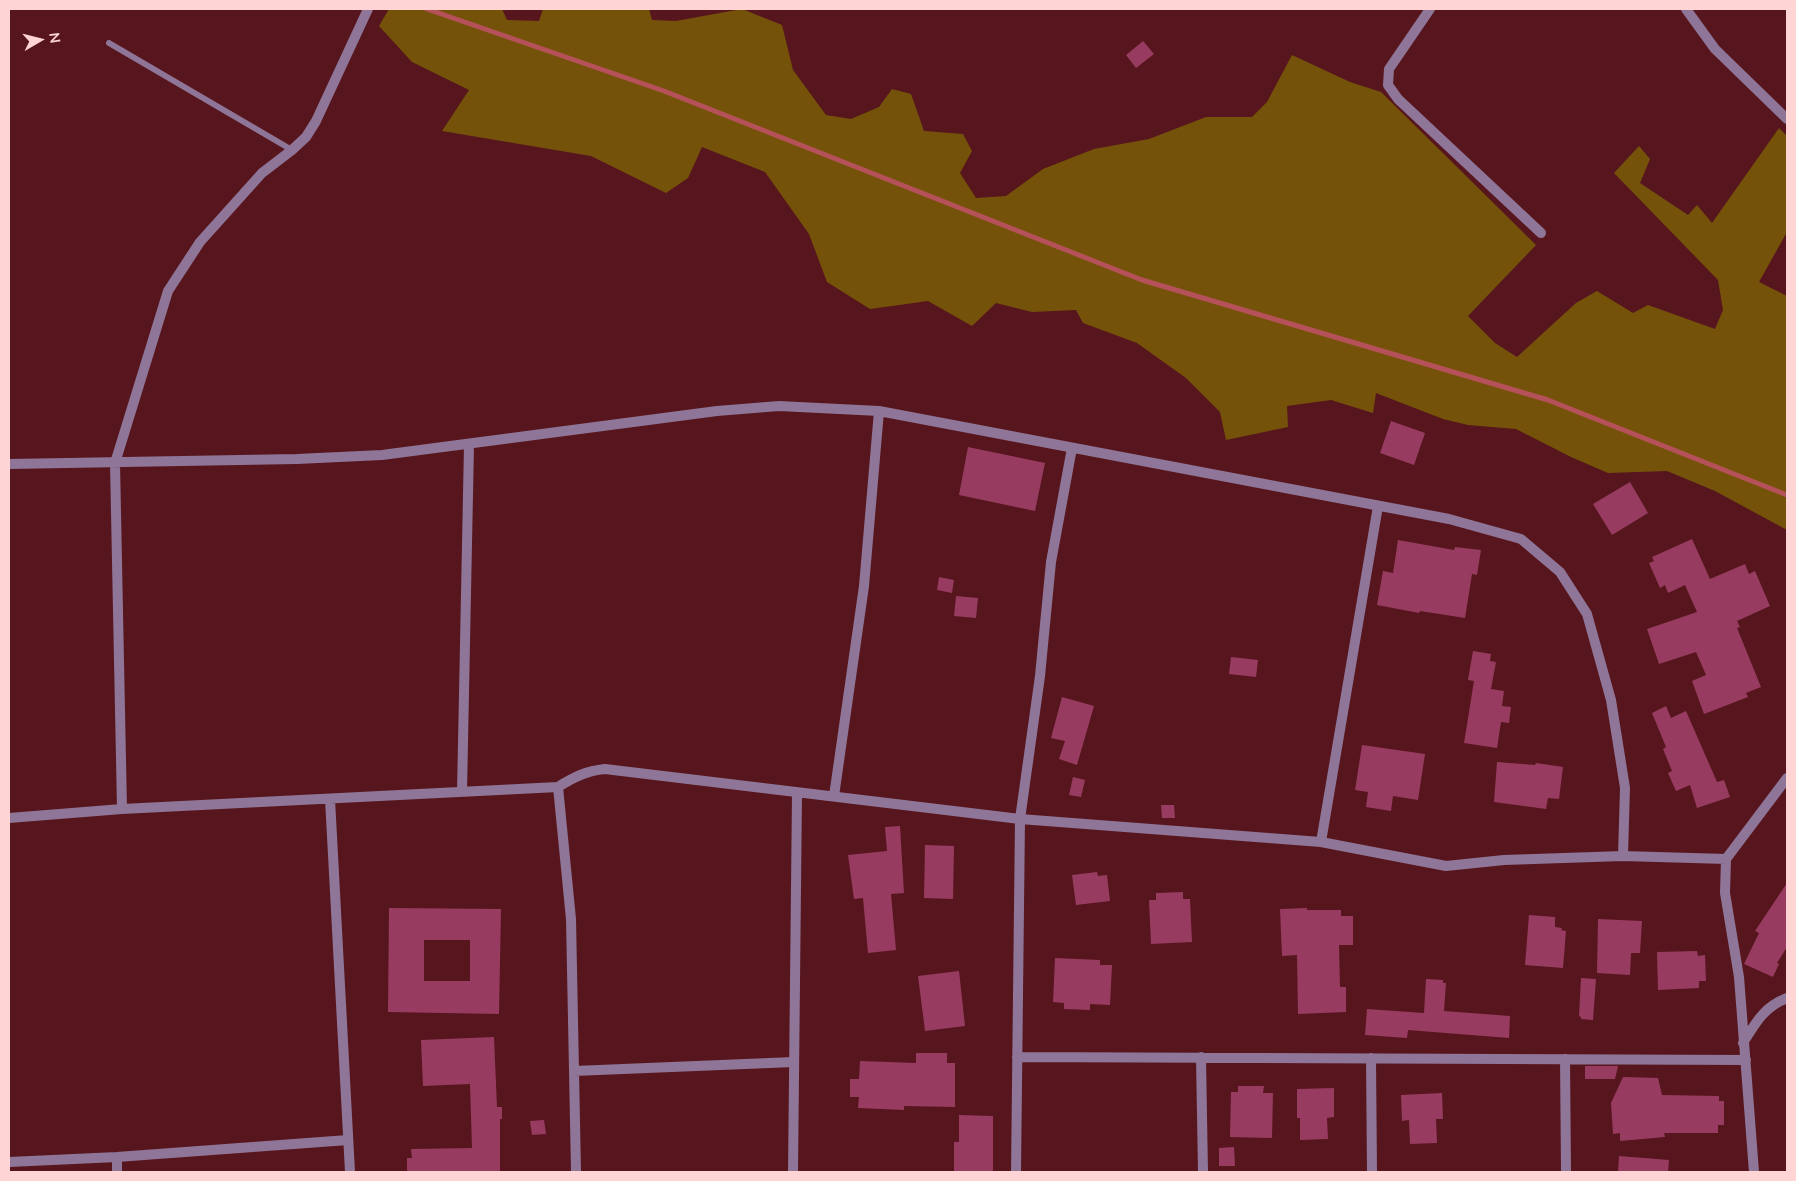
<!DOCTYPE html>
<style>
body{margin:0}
#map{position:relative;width:1796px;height:1181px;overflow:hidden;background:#57161d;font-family:Mulish,sans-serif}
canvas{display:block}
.frame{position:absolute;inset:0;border:10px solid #fed4d4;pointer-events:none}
.north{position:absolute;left:15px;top:15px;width:50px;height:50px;-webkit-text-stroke:4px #57161d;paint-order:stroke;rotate:82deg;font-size:14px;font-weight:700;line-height:20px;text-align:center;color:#fed4d4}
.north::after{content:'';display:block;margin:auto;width:18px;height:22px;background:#fed4d4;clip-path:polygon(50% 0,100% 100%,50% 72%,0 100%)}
</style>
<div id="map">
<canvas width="1796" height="1181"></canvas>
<div class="frame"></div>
<div class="north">N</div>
</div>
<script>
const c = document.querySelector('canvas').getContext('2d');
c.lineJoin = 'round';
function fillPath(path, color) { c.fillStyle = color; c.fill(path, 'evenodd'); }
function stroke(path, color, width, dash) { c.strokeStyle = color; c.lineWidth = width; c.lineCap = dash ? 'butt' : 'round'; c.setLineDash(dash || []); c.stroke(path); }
fillPath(new Path2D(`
 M389,9H502L507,20L539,21L543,9H649L652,20L676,21L742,9L782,25L793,70L826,115L851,119L879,107L892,89L911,94L924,131L963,134L972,151L960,173L976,198L1006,196L1043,169L1094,149L1149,139L1206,117H1252L1267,102L1292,55L1350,82L1381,92L1536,245L1468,316L1495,343L1517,357L1576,303L1597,291L1633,313L1648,305L1715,329L1723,310L1718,280L1614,173L1639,146L1650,159L1640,183L1688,215L1697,205L1712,223L1779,128L1787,136V232L1759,282L1787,296V530L1715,491L1667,471L1608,473L1571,457L1516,429L1468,425L1443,419L1376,393L1373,413L1331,400L1287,406L1288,427L1226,440L1220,412L1186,378L1137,343L1083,323L1076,310L1032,312L996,303L972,326L928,301L870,309L827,282L809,234L765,172L702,147L688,178L666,193L591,156L442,131L469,90L412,62L379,26Z`), '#75520a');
stroke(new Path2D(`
 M427,9L664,91L1142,280L1548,400L1787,495`), '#b55158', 5);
fillPath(new Path2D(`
 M1143,41L1154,54L1136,68L1126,55Z
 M1391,421L1425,433L1414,465L1380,453Z
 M968,447L1045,463L1035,511L959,495Z
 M1630,482L1648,513L1612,535L1593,504Z
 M1692,539L1710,579L1745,564L1749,574L1755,571L1770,606L1737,621L1740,627L1737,628L1761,687L1746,693L1748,697L1704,714L1692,681L1706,675L1696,652L1659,664L1647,629L1697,612L1685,585L1668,593L1665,585L1660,588L1649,563L1654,561L1652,557Z
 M1398,540L1454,550L1455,547L1481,550L1477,575L1472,574L1465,618L1420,611L1419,613L1377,605L1383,571L1393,573Z
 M939,577L954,580L952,593L937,590Z
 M956,596L978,598L976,618L954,616Z
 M1473,651L1491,654L1490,661L1496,662L1491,689L1504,691L1502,706L1511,707L1509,723L1501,722L1497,748L1464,743L1474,681L1468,680Z
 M1231,657L1258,660L1256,677L1229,674Z
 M1062,697L1094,706L1077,765L1059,759L1065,741L1051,738Z
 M1666,706L1671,718L1686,711L1717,782L1724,780L1730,797L1697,808L1690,785L1676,791L1668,773L1672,771L1663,749L1666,747L1652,713Z
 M1362,745L1425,754L1418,800L1393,796L1391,811L1366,807L1368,792L1355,790Z
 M1497,762L1535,765L1536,763L1563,767L1559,799L1548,798L1546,809L1494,802Z
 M1073,777L1085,780L1081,797L1069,795Z
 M1161,805H1174L1175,818H1162Z
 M900,826L904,893L891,894L896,950L868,953L863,898L854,899L848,855L887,851L885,827Z
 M925,845L954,846L953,899L924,898Z
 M1097,872L1098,876L1107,875L1110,901L1076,905L1072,875Z
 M1787,883V947L1777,963L1779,964L1773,977L1744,964L1759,933L1755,931Z
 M1183,892V899H1190L1192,942L1151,944L1149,900H1156V893Z
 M389,908L501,909L499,1014L388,1012ZM424,940H470V981H424Z
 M1307,908V910H1341V916H1353V945H1339L1340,987H1346V1012L1298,1014L1297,955L1282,956L1280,909Z
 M1529,915L1555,917V927L1562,928L1561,930L1566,931L1563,968L1525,965Z
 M1598,919L1642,921L1640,953H1631L1630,975L1597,973Z
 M1697,951L1698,956L1705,955L1706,981H1699V988L1658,990L1657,952Z
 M1055,958L1100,960V965H1112L1110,1005L1090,1004V1010L1064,1009V1003L1053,1002Z
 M959,971L965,1026L925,1031L918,976Z
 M1581,978L1596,979L1593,1020L1581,1019V1017L1579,1016Z
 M1426,979L1443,980V983H1446L1444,1011L1510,1016L1509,1038L1408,1030L1407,1038L1365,1035L1367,1009L1424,1013Z
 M494,1037L497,1107H502V1119H500V1172H407V1158H412L411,1149L472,1148L470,1084L423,1086L421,1040Z
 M916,1053H947V1063H955V1107L904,1106V1110L858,1108L859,1097H850V1079H859L860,1061L916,1063Z
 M1585,1066H1618L1615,1079H1585Z
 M1623,1077L1658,1078L1662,1095L1719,1096V1101H1724V1125H1718V1133H1664L1665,1137L1620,1141V1133L1613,1134L1611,1103Z
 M1238,1086H1264L1263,1093H1273L1272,1138L1230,1137L1231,1092H1238Z
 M1334,1088V1117L1327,1118L1328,1139L1300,1140V1118H1297V1089Z
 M1442,1093L1443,1119H1436L1437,1143L1410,1144L1409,1120L1402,1121L1401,1095Z
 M959,1115L993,1116V1172H954V1142H959Z
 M544,1120L546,1134L532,1135L530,1121Z
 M1234,1147L1235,1166H1219V1148Z
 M1619,1156L1669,1160L1668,1172H1618Z`), '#983b60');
stroke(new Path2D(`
 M109,43L292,150`), '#8f7597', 6);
stroke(new Path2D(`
 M1430,9L1389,69L1388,85L1398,99L1541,233
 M1686,9L1715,49L1787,119
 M9,464L297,459L382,455L717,411L779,406L879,411L1449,519L1521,539L1560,572L1587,614L1611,700L1625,788L1623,856
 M558,787L571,919L576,1172
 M462,792L469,445
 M834,796L864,586L879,411
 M330,799L350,1172
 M122,809L115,463L168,291L200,242L262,173L292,150L306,137L316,121L368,9
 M9,818L122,809L558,787C574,777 586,771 605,769L1020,819L1321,842L1446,866L1504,860L1623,856L1726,859
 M1321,842L1378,506
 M1743,1043C1756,1022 1764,1007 1787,998
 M1017,1057L1746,1060
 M1201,1057L1203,1172
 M1371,1058L1372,1172
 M1565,1059L1566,1172
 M574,1071L794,1062
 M117,1157V1172
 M9,1162L117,1157L348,1140
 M793,1172L797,793
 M1016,1172L1020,819L1040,676L1051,562L1072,448
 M1754,1172L1739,977L1725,893L1726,859L1787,778`), '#8f7597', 10);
</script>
